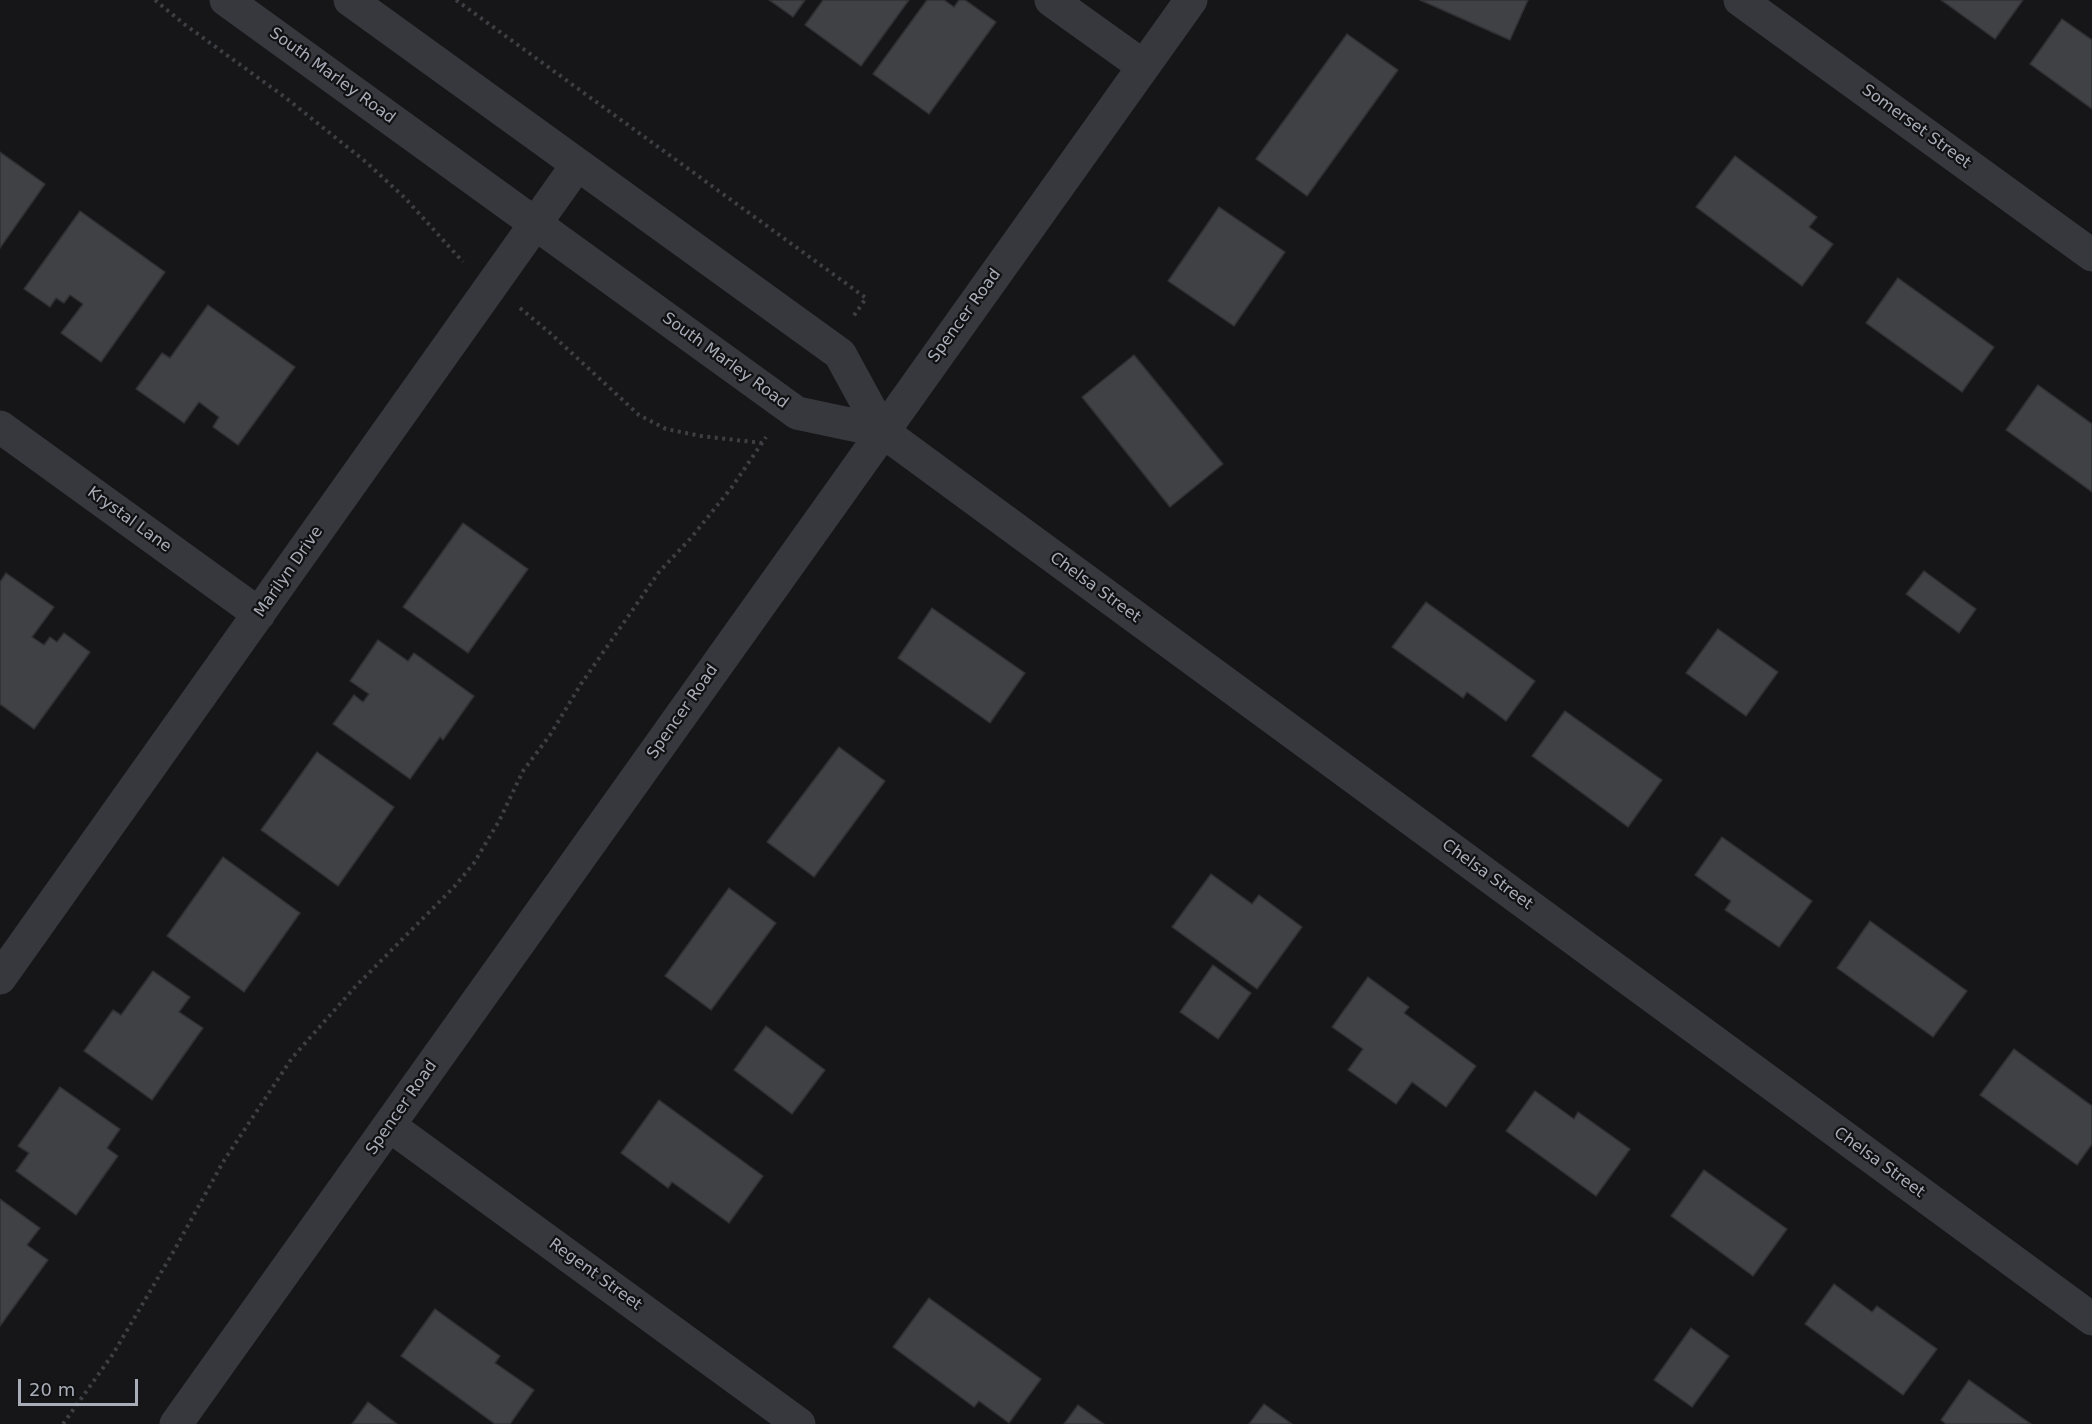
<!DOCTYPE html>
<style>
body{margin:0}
#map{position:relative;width:2092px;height:1424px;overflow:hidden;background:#161618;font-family:"DejaVu Sans",sans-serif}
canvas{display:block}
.scale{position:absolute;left:18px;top:1379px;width:120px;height:27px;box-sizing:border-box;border:3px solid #a8adb8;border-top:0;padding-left:8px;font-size:18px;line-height:21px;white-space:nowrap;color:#a8adb8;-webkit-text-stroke:4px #111113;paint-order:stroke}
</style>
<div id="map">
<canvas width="2092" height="1424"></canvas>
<div class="scale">20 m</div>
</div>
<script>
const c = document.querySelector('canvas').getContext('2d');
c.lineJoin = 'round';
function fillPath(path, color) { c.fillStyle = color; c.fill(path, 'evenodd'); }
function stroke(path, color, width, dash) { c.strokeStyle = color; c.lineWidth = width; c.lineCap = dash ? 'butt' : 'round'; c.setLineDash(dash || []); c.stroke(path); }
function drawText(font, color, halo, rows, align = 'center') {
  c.font = font + ' "DejaVu Sans",sans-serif'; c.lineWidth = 4.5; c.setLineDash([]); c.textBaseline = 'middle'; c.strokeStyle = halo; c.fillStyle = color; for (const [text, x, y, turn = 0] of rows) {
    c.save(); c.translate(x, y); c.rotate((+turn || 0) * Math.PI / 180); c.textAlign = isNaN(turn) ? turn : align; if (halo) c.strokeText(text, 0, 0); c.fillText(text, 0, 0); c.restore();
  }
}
const building = new Path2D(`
 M769,0H805L793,17Z
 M823,0H909L861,66L805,25Z
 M927,0H944L954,7L959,0H965L996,22L929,114L873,74Z
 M1420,0H1528L1510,40Z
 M1941,0H2023L1995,39Z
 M2062,19L2092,40V109L2030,64Z
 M1347,34L1398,70L1307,196L1256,159Z
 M0,152L45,184L0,248Z
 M1735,156L1817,217L1809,227L1833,244L1802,286L1696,207Z
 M1219,207L1285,252L1234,326L1168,281Z
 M80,211L165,272L101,362L61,333L83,304L70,295L64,303L56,298L50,307L24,289Z
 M1898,278L1994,347L1962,392L1866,323Z
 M208,305L295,367L238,445L213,427L219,417L199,402L184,423L136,389L162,353L170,358Z
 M1134,355L1223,464L1170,507L1082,397Z
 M2038,385L2092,424V492L2006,430Z
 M463,523L528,569L468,653L403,607Z
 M1924,571L1976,609L1959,633L1906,594Z
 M6,573L54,607L32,637L44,645L50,637L57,642L64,633L90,652L34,729L0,704V582Z
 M1426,602L1535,681L1506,721L1467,692L1463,698L1392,647Z
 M932,608L1025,673L990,723L898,658Z
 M1718,629L1778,672L1746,716L1686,673Z
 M378,640L408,661L414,653L474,696L443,740L440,737L410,779L333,724L354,695L363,702L369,694L350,681Z
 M1565,711L1662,780L1628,827L1532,756Z
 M839,747L885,781L814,877L767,842Z
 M317,752L394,807L338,886L261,830Z
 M1722,837L1812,901L1779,947L1725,910L1731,901L1695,875Z
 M223,857L300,913L244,992L167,936Z
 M1211,874L1252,904L1259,895L1302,927L1257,989L1172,927Z
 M729,888L776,923L711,1010L665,976Z
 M1870,921L1967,991L1933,1037L1837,968Z
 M1213,965L1251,993L1218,1039L1180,1012Z
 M153,971L190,997L179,1012L203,1028L152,1100L84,1051L113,1010L121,1015Z
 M1368,977L1409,1007L1404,1013L1476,1066L1446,1107L1412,1082L1396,1104L1348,1070L1363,1049L1332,1027Z
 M766,1026L825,1070L792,1114L734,1070Z
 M2014,1049L2092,1106V1144L2077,1165L1980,1095Z
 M60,1087L120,1129L107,1148L118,1156L76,1215L16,1171L29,1153L18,1146Z
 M1535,1091L1574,1119L1578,1112L1630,1149L1596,1196L1506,1131Z
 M659,1100L763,1176L729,1223L672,1182L668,1188L621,1153Z
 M1704,1170L1787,1229L1753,1276L1671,1216Z
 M0,1199L40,1228L27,1245L48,1260L0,1326Z
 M1834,1284L1872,1312L1877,1306L1937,1349L1903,1395L1805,1324Z
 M929,1298L1041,1379L1009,1423L979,1401L974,1407L893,1347Z
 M435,1309L500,1356L495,1363L534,1390L510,1424H495L401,1356Z
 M1691,1328L1729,1356L1692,1407L1654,1380Z
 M1969,1380L2031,1424H1946L1941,1420Z
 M368,1402L397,1424H352Z
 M1264,1404L1292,1424H1249Z
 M1078,1405L1104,1424H1064Z`);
fillPath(building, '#404145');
stroke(building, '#303034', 1.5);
stroke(new Path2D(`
 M155,0L184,24L286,98L366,162L405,198L463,262
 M456,0L866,298L853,317
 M520,308L550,333L639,415L666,429L701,436L762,443
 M63,1424L113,1354L175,1249L223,1162L292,1058L355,987L454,887L474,863L499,821L523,771L550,735L581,684L659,572L691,538L732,487L766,437`), '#3d3f44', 4, [3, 4.5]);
stroke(new Path2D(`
 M226,0L797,413L882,431L2092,1319
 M350,0L840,354L882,431
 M1051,0L1143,66
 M1740,0L2092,255
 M0,427L259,614
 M0,978L577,165
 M390,1126L799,1424
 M176,1424L1191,0`), '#37383d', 33);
drawText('16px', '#a8adb8', '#111113', [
 ["South Marley Road",332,76,36],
 ["Somerset Street",1916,127,36],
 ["Spencer Road",965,316,-54],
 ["South Marley Road",725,361,36],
 ["Krystal Lane",129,520,36],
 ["Marilyn Drive",289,572,-55],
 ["Chelsa Street",1095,588,36],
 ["Spencer Road",683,712,-55],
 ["Chelsa Street",1487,875,36],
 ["Spencer Road",402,1108,-55],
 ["Chelsa Street",1879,1163,36],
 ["Regent Street",595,1275,36]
]);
</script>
